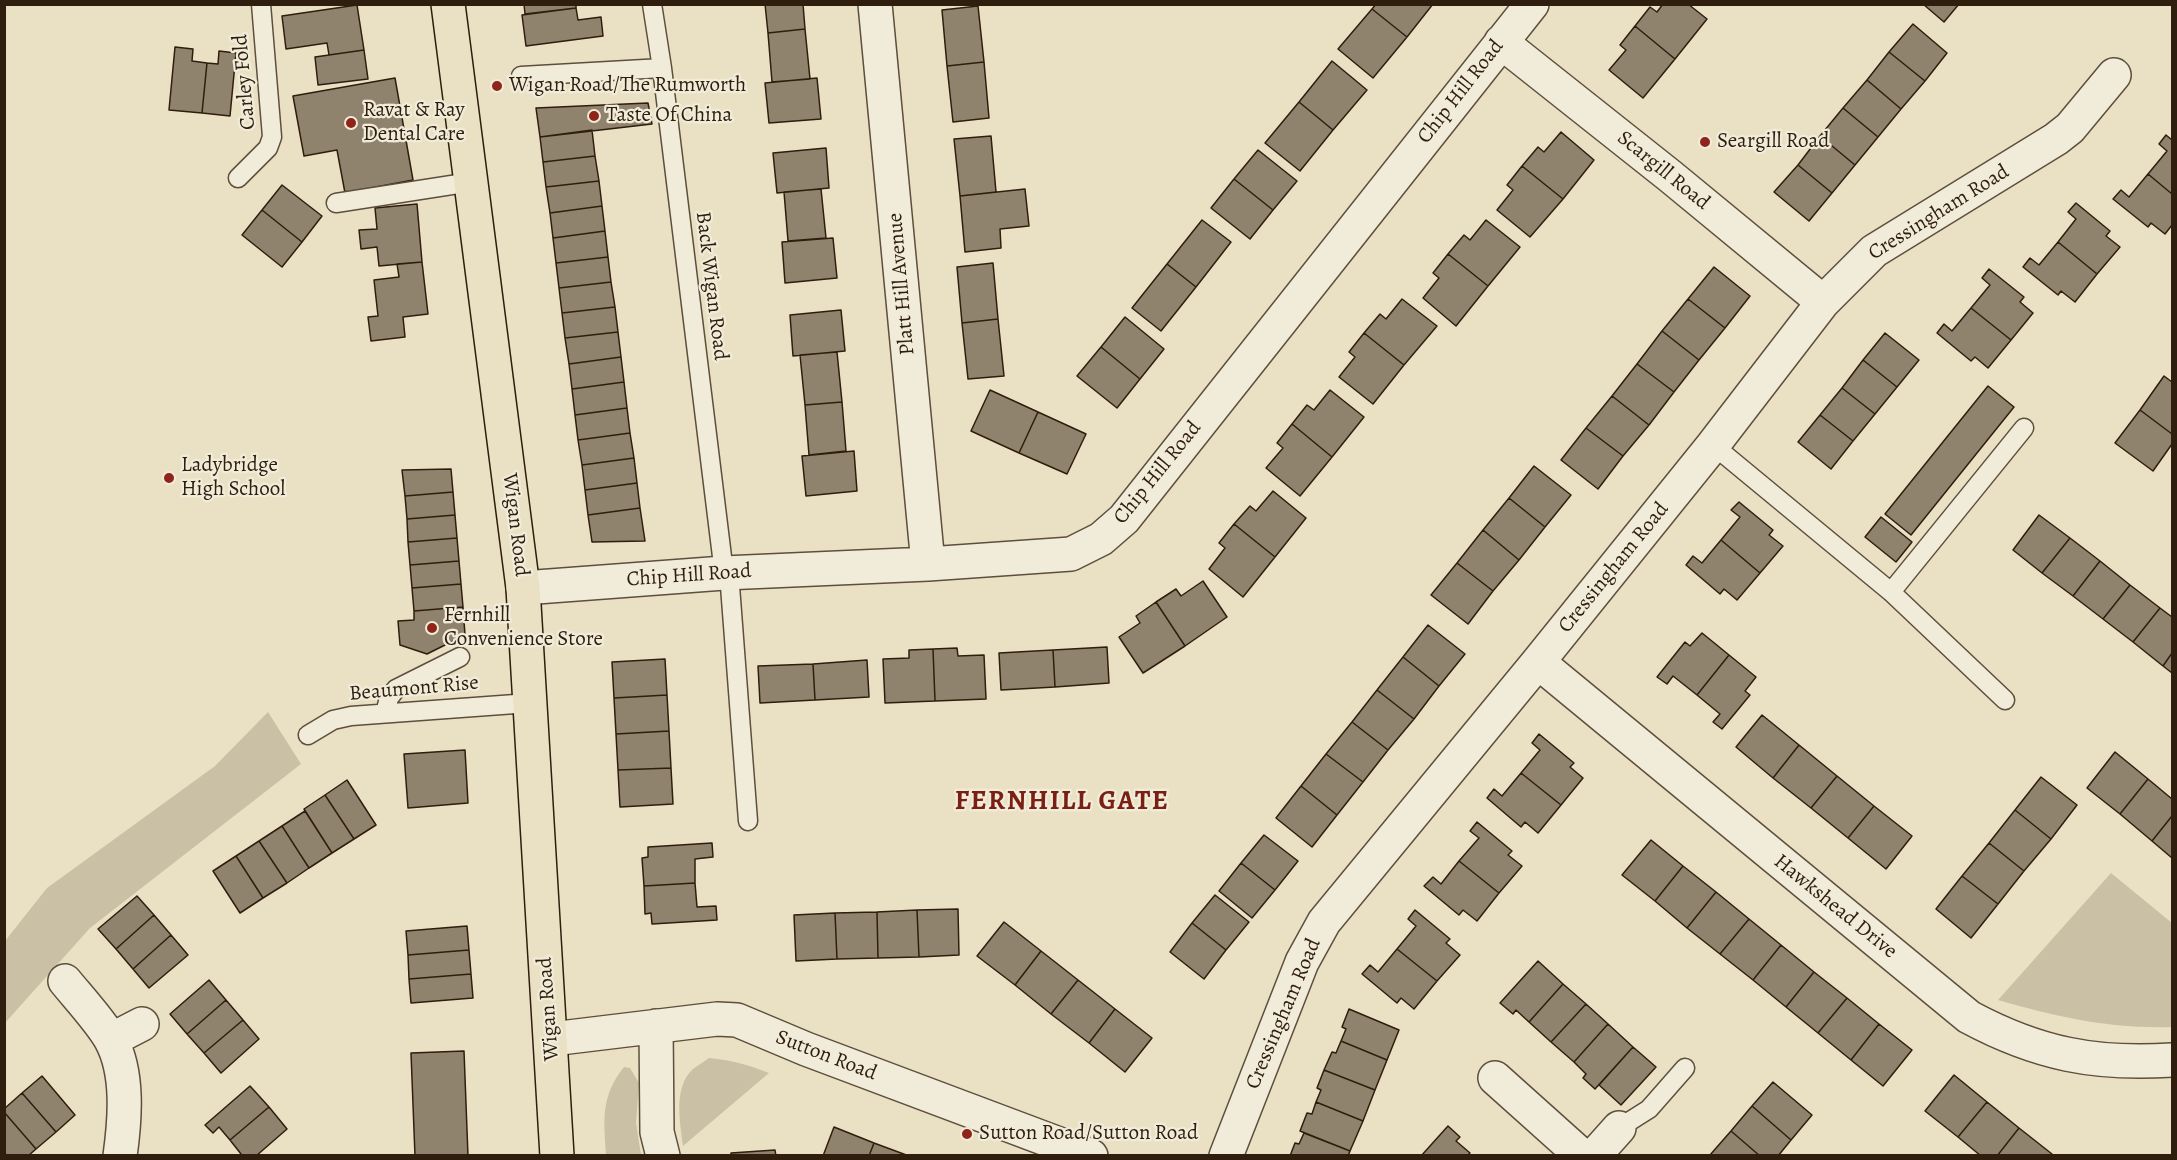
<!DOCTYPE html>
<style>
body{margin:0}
#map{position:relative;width:2177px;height:1160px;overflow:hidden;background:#eae1c5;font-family:Alegreya,serif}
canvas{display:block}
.frame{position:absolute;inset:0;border:6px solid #2f1d0e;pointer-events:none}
</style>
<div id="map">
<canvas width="2177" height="1160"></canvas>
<div class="frame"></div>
</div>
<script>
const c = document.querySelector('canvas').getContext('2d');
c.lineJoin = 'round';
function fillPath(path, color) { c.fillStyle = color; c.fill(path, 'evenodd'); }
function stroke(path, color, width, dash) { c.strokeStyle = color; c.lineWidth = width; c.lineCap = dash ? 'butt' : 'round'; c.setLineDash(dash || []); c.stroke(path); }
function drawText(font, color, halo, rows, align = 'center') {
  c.font = font + ' Alegreya,serif'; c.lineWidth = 4.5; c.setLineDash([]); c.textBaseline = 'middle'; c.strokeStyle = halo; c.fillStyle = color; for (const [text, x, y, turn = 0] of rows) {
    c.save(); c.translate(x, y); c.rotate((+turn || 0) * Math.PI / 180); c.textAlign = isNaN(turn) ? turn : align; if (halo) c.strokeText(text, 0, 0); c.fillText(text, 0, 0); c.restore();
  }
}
fillPath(new Path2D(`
 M268,712L301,764L90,928L5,1023V941L47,888L215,766Z
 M2111,873L2172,923V1027C2110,1029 2057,1017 1998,1000Z
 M709,1058C731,1060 749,1065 769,1073L683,1146C680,1122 673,1087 693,1069C698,1065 704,1062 709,1058Z
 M624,1067L630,1068L639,1083L636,1123L641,1155H606C604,1120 600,1097 624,1067Z`), '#cac0a6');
const building = new Path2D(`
 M524,4H576V8L525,14Z
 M765,4H803L805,29L768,33Z
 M1376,4H1433L1407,37L1372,9Z
 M1663,4H1688L1707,19L1675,59L1635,26L1650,7L1657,12Z
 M1923,4H1959L1944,22Z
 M357,5L364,50L329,55L327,43L286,49L282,16Z
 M978,6L984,62L947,66L942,10Z
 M576,8L578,20L601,17L603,36L526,46L522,15Z
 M1372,9L1407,37L1373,78L1338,49Z
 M1913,24L1947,53L1925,81L1889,52Z
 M1635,26L1675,59L1643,98L1609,70L1626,50L1620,45Z
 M805,29L810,79L772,82L768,33Z
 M175,47L193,49L192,61L207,63L202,113L169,110Z
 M364,50L368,79L318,85L315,57Z
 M219,51L236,53L230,116L202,113L207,63L218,64Z
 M1889,52L1925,81L1901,109L1867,80Z
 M1332,61L1367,90L1333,130L1299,102Z
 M984,62L989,118L953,122L947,66Z
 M395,78L413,180L345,193L337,150L304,156L293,96Z
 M817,78L821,119L769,123L765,83Z
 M1867,80L1901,109L1878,137L1843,108Z
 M1299,102L1333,130L1300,171L1265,143Z
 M648,103L652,124L540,137L536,108Z
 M1843,108L1878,137L1855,165L1820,136Z
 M592,130L595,156L543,162L540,137Z
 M1561,132L1594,160L1563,199L1522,166L1538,147L1544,152Z
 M2166,135L2172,140V194L2148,174L2167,151L2159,144Z
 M991,136L996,192L960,196L954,139Z
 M1820,136L1855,165L1832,193L1798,165Z
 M826,148L829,188L777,193L773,153Z
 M1258,150L1297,181L1273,210L1234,179Z
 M595,156L599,181L546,187L543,162Z
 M1798,165L1832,193L1809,221L1774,192Z
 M1522,166L1563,199L1530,237L1497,210L1513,190L1507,185Z
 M2148,174L2172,194V225L2165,234L2151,223L2148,227L2113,199L2121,190L2129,197Z
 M1234,179L1273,210L1250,239L1211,208Z
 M599,181L602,206L550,213L546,187Z
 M282,185L322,216L302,242L262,210Z
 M821,189L826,238L788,241L784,192Z
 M1025,189L1029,226L1000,229L1001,248L965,252L960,196Z
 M2076,203L2110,231L2106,236L2120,247L2097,274L2058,242L2076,219L2068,212Z
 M417,204L422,262L379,266L377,247L361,249L359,230L377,229L375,208Z
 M602,206L605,231L553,238L550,213Z
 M262,210L302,242L282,267L242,235Z
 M1202,220L1231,242L1196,287L1167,264Z
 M1486,220L1520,247L1488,286L1448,254L1464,235L1470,240Z
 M605,231L608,257L556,263L553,238Z
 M833,238L837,278L785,283L782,242Z
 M2058,242L2097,274L2075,302L2061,291L2058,295L2023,267L2030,258L2039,265Z
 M1448,254L1488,286L1456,326L1423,298L1439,278L1433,273Z
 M608,257L611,282L559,288L556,263Z
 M422,262L428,314L403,317L405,337L371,341L368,317L378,316L374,280L399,277L397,264Z
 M993,263L998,319L962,323L957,267Z
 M1167,264L1196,287L1161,331L1132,308Z
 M1714,267L1750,296L1725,328L1688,299Z
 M1989,269L2024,297L2020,302L2033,313L2011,340L1971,308L1990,285L1982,278Z
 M611,282L615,307L562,313L559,288Z
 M1402,299L1437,326L1404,365L1364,333L1380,314L1386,319Z
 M1688,299L1725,328L1699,360L1662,331Z
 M615,307L618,332L565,338L562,313Z
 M1971,308L2011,340L1988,368L1975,357L1971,361L1937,333L1944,324L1952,331Z
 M841,310L845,351L793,356L790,315Z
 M1125,317L1164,349L1140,379L1101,347Z
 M998,319L1004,376L968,379L962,323Z
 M1662,331L1699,360L1674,392L1637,364Z
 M618,332L621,357L569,364L565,338Z
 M1364,333L1404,365L1373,404L1339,377L1355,357L1349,352Z
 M1885,333L1919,360L1897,387L1863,360Z
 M1101,347L1140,379L1117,408L1077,376Z
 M837,352L842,402L805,405L800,355Z
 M621,357L624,382L572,389L569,364Z
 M1863,360L1897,387L1875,414L1842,388Z
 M1637,364L1674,392L1649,425L1612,396Z
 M2164,376L2172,382V434L2140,410Z
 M624,382L627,408L575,415L572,389Z
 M1988,386L2014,407L1911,535L1885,514Z
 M1842,388L1875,414L1853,441L1820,415Z
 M990,390L1038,412L1019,453L971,431Z
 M1330,390L1364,417L1332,457L1292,424L1307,405L1314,410Z
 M1612,396L1649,425L1623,456L1586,428Z
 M842,402L846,451L809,455L805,405Z
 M627,408L630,433L578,440L575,415Z
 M2140,410L2172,434V444L2153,471L2115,443Z
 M1038,412L1086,434L1067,474L1019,453Z
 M1820,415L1853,441L1831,469L1798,442Z
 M1292,424L1332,457L1300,496L1266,468L1283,448L1277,443Z
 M1586,428L1623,456L1598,489L1561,460Z
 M630,433L634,458L582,465L578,440Z
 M854,451L857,491L806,496L802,456Z
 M634,458L637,483L585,490L582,465Z
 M1534,466L1571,495L1545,527L1509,498Z
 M451,469L453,492L405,496L402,470Z
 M637,483L640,508L588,515L585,490Z
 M1273,491L1306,518L1275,557L1234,524L1250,506L1256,511Z
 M453,492L455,515L407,519L405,496Z
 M1509,498L1545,527L1519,560L1483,530Z
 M1739,502L1773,530L1769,535L1783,546L1760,573L1721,540L1740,517L1731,510Z
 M640,508L645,541L592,542L588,515Z
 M455,515L457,538L408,542L407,519Z
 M2039,515L2070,538L2042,573L2013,550Z
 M1881,517L1912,542L1896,562L1865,537Z
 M1234,524L1275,557L1243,597L1209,569L1225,548L1219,543Z
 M1483,530L1519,560L1493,591L1457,563Z
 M457,538L459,561L410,565L408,542Z
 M2070,538L2100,561L2073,596L2042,573Z
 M1721,540L1760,573L1737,600L1724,589L1720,594L1686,565L1693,556L1702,563Z
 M459,561L461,584L412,588L410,565Z
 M2100,561L2130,585L2103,619L2073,596Z
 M1457,563L1493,591L1468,624L1431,595Z
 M1203,581L1227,617L1185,646L1156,602L1176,589L1181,596Z
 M461,584L463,607L414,611L412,588Z
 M2130,585L2160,608L2133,642L2103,619Z
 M1156,602L1185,646L1143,673L1119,637L1140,623L1136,616Z
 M463,607L465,635L427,654L400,645L398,621L414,620V611Z
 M2160,608L2172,617V653L2163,666L2133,642Z
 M1428,625L1465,654L1439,686L1403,657Z
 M1702,633L1729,655L1697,695L1673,676L1667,684L1657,677L1685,642L1690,646Z
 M1107,647L1109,683L1055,687L1053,650Z
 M957,648L958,656L984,655L986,699L935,701L933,649Z
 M933,649L935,701L885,703L883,659L909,658V650Z
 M1053,650L1055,687L1001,690L999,653Z
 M2172,653V673L2163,666Z
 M1729,655L1756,677L1745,691L1750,695L1722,729L1713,722L1720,714L1697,695Z
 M1403,657L1439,686L1414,719L1377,690Z
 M665,659L667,695L614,698L612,662Z
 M867,660L869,697L815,700L813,664Z
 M813,664L815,700L760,703L758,666Z
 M1377,690L1414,719L1388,750L1352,722Z
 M667,695L669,731L616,734L614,698Z
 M1762,715L1799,745L1773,778L1736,747Z
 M1352,722L1388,750L1363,782L1326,754Z
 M669,731L671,768L618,770L616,734Z
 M1539,734L1574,763L1570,767L1583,778L1561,805L1521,773L1540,750L1532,743Z
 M1799,745L1837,776L1811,808L1773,778Z
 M465,750L468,803L408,808L404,754Z
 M2115,752L2148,779L2120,814L2087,788Z
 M1326,754L1363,782L1337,815L1301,786Z
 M671,768L673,804L620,807L618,770Z
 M1521,773L1561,805L1538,833L1525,822L1521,827L1487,798L1494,789L1502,796Z
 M1837,776L1874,806L1848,838L1811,808Z
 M2041,777L2077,805L2051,839L2015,810Z
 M2148,779L2172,799V816L2152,841L2120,814Z
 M347,780L376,825L354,839L325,795Z
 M1301,786L1337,815L1312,847L1276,818Z
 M325,795L354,839L332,853L304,809Z
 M1874,806L1912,836L1886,869L1848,838Z
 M2015,810L2051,839L2024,871L1989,843Z
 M305,811L332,853L309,868L282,826Z
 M2172,816V858L2152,841Z
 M1477,822L1512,851L1508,855L1522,866L1499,893L1459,861L1479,838L1470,831Z
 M282,826L309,868L287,883L259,841Z
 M1264,835L1298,861L1275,890L1241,863Z
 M1651,840L1683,866L1655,901L1622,875Z
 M259,841L287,883L263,898L236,856Z
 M712,843L713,857L695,859V883L644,886L642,858L648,857V847Z
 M1989,843L2024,871L1998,904L1962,876Z
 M236,856L263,898L240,913L213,871Z
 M1459,861L1499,893L1477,921L1463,910L1459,915L1424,886L1433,877L1441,884Z
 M1241,863L1275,890L1252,918L1219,891Z
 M1683,866L1716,892L1687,928L1655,901Z
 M1962,876L1998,904L1971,938L1936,909Z
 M695,883L697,907L716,906L717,920L652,924L651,913L645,914L644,886Z
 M1716,892L1749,919L1720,954L1687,928Z
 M1215,895L1249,922L1226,950L1192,923Z
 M137,896L154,915L116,949L98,929Z
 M958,909L959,955L919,957L917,910Z
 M917,910L919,957L878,958L877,912Z
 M1415,910L1450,939L1446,943L1460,955L1437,981L1397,949L1416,926L1408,919Z
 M877,912L878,958L837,959L835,913Z
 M835,913L837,959L796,961L794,915Z
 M154,915L171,935L133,969L116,949Z
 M1749,919L1781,945L1753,980L1720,954Z
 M1004,922L1041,951L1015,985L977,956Z
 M1192,923L1226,950L1204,979L1170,952Z
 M467,926L469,950L408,955L406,931Z
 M171,935L188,955L149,988L133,969Z
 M1781,945L1814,972L1786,1007L1753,980Z
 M1397,949L1437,981L1414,1009L1401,998L1397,1003L1362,974L1370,965L1378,972Z
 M469,950L471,974L409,979L408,955Z
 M1041,951L1078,980L1051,1014L1015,985Z
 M1538,961L1563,984L1529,1022L1516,1010L1513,1014L1500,1003Z
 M1814,972L1847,998L1818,1033L1786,1007Z
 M471,974L473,998L411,1003L409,979Z
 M209,980L226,1000L187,1034L170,1014Z
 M1078,980L1115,1009L1089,1043L1051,1014Z
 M1563,984L1586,1004L1551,1042L1529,1022Z
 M1847,998L1879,1024L1851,1060L1818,1033Z
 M226,1000L243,1020L204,1053L187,1034Z
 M1586,1004L1608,1024L1574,1062L1551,1042Z
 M1115,1009L1152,1038L1125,1072L1089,1043Z
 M1349,1009L1399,1030L1387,1060L1341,1041L1346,1029L1342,1027Z
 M243,1020L259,1039L221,1073L204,1053Z
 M1608,1024L1633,1047L1595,1089L1583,1078L1586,1074L1574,1062Z
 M1879,1024L1912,1050L1883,1086L1851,1060Z
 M1341,1041L1387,1060L1375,1090L1324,1070L1332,1052L1336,1053Z
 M1633,1047L1656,1067L1621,1105L1599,1085Z
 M464,1051L468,1156H415L411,1053Z
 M1324,1070L1375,1090L1363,1121L1316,1102L1321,1090L1317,1088Z
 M1954,1075L1987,1102L1958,1137L1925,1111Z
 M42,1076L75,1115L56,1132L22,1093Z
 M1773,1082L1812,1115L1791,1140L1752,1106Z
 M250,1086L269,1107L230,1140L219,1127L213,1133L205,1125Z
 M22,1093L56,1132L36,1149L4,1112V1109Z
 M1316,1102L1363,1121L1350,1151L1300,1131L1307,1113L1312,1114Z
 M1987,1102L2019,1128L1997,1156H1981L1958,1137Z
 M1752,1106L1791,1140L1778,1156H1760L1731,1131Z
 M269,1107L287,1129L256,1156H239L241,1154L230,1140Z
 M4,1112L36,1149L28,1156H7L4,1152Z
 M1448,1126L1460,1137L1456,1141L1470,1153L1467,1156H1421Z
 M834,1127L874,1143L869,1156H823Z
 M2019,1128L2052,1154L2051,1156H1997Z
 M1731,1131L1760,1156L1710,1155Z
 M1304,1133L1350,1151L1348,1156H1290L1295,1143L1299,1144Z
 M874,1143L909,1156H869Z
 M775,1150L776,1156H731V1153Z`);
fillPath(building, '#90836d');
stroke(building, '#2f1d0e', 1.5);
const service = new Path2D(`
 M652,4L662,68L724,573
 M521,76L662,68
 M238,178L268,148L272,137L261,4
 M336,203L471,182
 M1713,445L1891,592L2005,700
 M729,573L748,821
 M1891,592L2024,428
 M385,713L389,698L396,689L460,657
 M308,735L333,720L351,716L529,703
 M1619,1128L1649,1109L1685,1068`);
const minor = new Path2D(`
 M875,4L928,564
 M1501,42L1670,176L1823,302
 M523,588L724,573L928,564L1071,554L1101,539L1124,519L1532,4
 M1538,662L1969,1017C2038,1054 2095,1065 2172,1060
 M65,981C78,997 102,1023 111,1040C129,1073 125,1120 120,1156
 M656,1026L657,1132L663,1156
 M552,1039L717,1019L737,1020L806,1049L1091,1156
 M111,1040L142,1024
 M1495,1078L1582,1156
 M1226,1156L1302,962L1324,922L1538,662L1713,445L1823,302L1874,251L2056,139L2070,128L2114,75
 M1594,1156L1619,1128`);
const primary = new Path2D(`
 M448,4L523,588L557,1156`);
stroke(service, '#5e4e3c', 21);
stroke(minor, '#5e4e3c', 36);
stroke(primary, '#2f1d0e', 36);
stroke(service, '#f1ecd9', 18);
stroke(minor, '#f1ecd9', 33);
stroke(primary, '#eae1c5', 33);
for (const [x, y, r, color] of [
 [497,86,6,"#8f2418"],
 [594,116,6,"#8f2418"],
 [351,123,6,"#8f2418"],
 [1705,142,6,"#8f2418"],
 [169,478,6,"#8f2418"],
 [432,628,6,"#8f2418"],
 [967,1134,6,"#8f2418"]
]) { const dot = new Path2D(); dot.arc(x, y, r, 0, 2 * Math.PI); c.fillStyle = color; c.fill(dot); stroke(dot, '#f1ecd9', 2); }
drawText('21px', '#2f1d0e', '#f1ecd9', [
 ["Carley Fold",245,82,-95],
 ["Chip Hill Road",1461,92,-52],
 ["Scargill Road",1663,171,39],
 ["Cressingham Road",1939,213,-32],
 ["Platt Hill Avenue",902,284,-95],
 ["Back Wigan Road",711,286,83],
 ["Chip Hill Road",1158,473,-51],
 ["Wigan Road",515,525,83],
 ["Cressingham Road",1614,568,-51],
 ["Chip Hill Road",689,576,-4],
 ["Beaumont Rise",414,689,-5],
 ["Hawkshead Drive",1835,907,39],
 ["Wigan Road",549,1009,-94],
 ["Cressingham Road",1284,1014,-67],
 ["Sutton Road",826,1056,21]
]);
drawText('21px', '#2f1d0e', '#f1ecd9', [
 ["Wigan Road/The Rumworth",509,86],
 ["Ravat & Ray",363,111],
 ["Dental Care",363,135],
 ["Taste Of China",606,116],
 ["Seargill Road",1717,142],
 ["Ladybridge",181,466],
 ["High School",181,490],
 ["Fernhill",444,616],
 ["Convenience Store",444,640],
 ["Sutton Road/Sutton Road",979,1134]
], 'left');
c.letterSpacing = '1.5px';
drawText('bold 27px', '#7a1f14', '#f1ecd9', [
 ["FERNHILL GATE",1062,802]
]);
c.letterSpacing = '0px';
</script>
